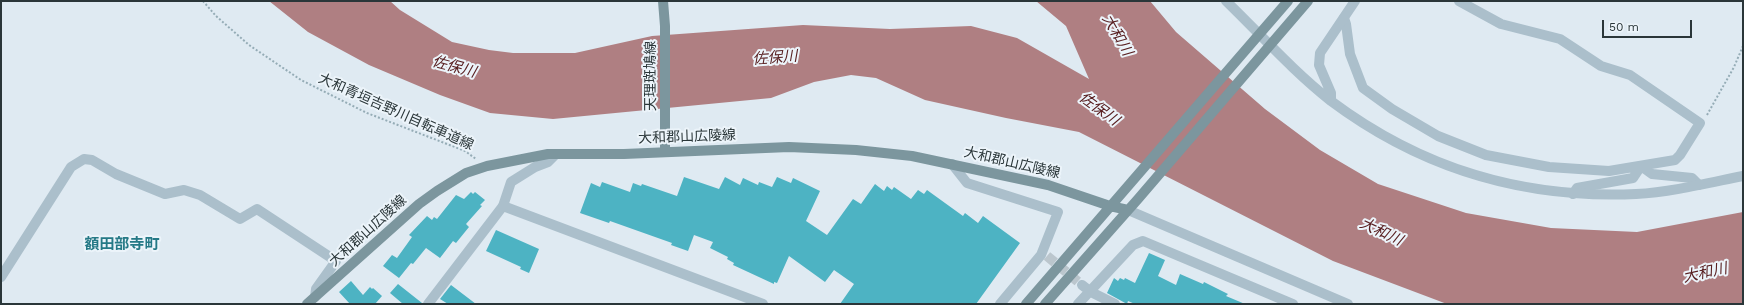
<!DOCTYPE html>
<meta charset="utf-8">
<style>
body{margin:0}
#map{position:relative;width:1744px;height:305px;overflow:hidden;background:#dfeaf2;font-family:"Work Sans",sans-serif}
canvas{display:block}
.frame{position:absolute;inset:0;border:2px solid #2a3639;pointer-events:none}
.scale{position:absolute;left:1602px;top:20px;width:90px;height:18px;box-sizing:border-box;border:2px solid #2a3639;border-top:0;padding-left:5px;font-size:12px;line-height:14px;white-space:nowrap;color:#2a3639;-webkit-text-stroke:3px #ecf4fa;paint-order:stroke}
</style>
<div id="map">
<canvas width="1744" height="305"></canvas>
<div class="frame"></div>
<div class="scale">50 m</div>
</div>
<script>
const c = document.querySelector('canvas').getContext('2d');
c.lineJoin = 'round';
function fillPath(path, color) { c.fillStyle = color; c.fill(path, 'evenodd'); }
function stroke(path, color, width, dash) { c.strokeStyle = color; c.lineWidth = width; c.lineCap = dash ? 'butt' : 'round'; c.setLineDash(dash || []); c.stroke(path); }
function drawText(font, color, halo, rows, align = 'center') {
  c.font = font + ' "Work Sans","Noto Sans JP",sans-serif'; c.lineWidth = 4; c.setLineDash([]); c.textBaseline = 'middle'; c.strokeStyle = halo; c.fillStyle = color; for (const [text, x, y, turn = 0] of rows) {
    c.save(); c.translate(x, y); c.rotate((+turn || 0) * Math.PI / 180); c.textAlign = isNaN(turn) ? turn : align; if (halo) c.strokeText(text, 0, 0); c.fillText(text, 0, 0); c.restore();
  }
}
fillPath(new Path2D(`
 M269,1H390L400,10L452,42L489,50L513,53H575L652,36L803,25L890,29L971,26L1017,38L1089,79L1066,26L1036,1H1150L1176,32L1265,109L1320,150L1378,184L1466,213L1551,228L1637,232L1743,212V304H1447L1333,261L1079,132L1006,118L925,100L876,78L851,75L814,82L771,98L553,119L490,113L440,95L369,65L308,32Z`), '#af7f82');
fillPath(new Path2D(`
 M684,177L719,189L725,177L740,185L743,178L758,185L759,182L772,187L777,177L791,183L793,178L820,191L806,221L827,235L853,199L861,204L875,184L884,191L887,186L892,190L894,187L911,199L918,190L924,194L927,190L963,216L965,213L978,223L983,216L1020,243L976,304H840L854,284L834,270L825,282L789,256L777,283L774,282V284L733,265L734,263L727,259L728,257L710,248L713,242L694,235L688,251L671,245L672,243L610,221L609,223L580,213L591,183L600,187L602,182L630,192L633,183L641,186L642,184L677,196Z
 M471,192L473,194L475,192L485,200L480,205L482,206L466,224L469,227L456,243L453,241L440,258L426,248L413,264L411,263L399,278L383,266L392,255L397,258L412,237L409,235L427,216L432,220L434,217L437,219L456,195L464,199Z
 M496,230L539,249L529,273L520,269L521,267L486,251Z
 M1149,253L1165,260L1158,276L1176,285L1180,274L1203,284L1204,282L1228,294L1226,296L1245,304H1135L1128,301L1127,304L1107,293L1114,278L1118,281L1120,278L1124,280L1125,278L1135,283Z
 M351,281L363,295L370,287L372,289L373,288L382,296L375,304H350L339,292Z
 M398,284L422,303V304H403L390,293Z
 M451,285L476,304H448L440,299Z`), '#4db3c3');
stroke(new Path2D(`
 M1047,256L1082,285`), '#bbc6cd', 10, [10, 5]);
stroke(new Path2D(`
 M203,1L216,16L249,45L301,80L367,113L465,151L476,159
 M1707,115L1734,67L1743,46`), '#95acb6', 2, [2, 2]);
stroke(new Path2D(`
 M1344,18L1346,24L1350,54L1363,88L1392,109L1438,136L1486,155L1549,167L1609,171L1675,160L1680,155L1700,123L1630,75L1601,66L1560,39L1501,24L1459,1
 M952,164L967,183L1058,212L1041,255L1000,304
 M1573,194L1577,188L1633,178L1641,166L1652,174L1692,178L1699,185
 M1128,210L1348,304
 M1,277L71,167L84,159L92,160L116,174L165,194L184,190L200,195L240,219L257,209L336,261L316,289L315,297
 M1082,285L1091,292L1115,304
 M428,304L503,206L511,182L535,167L548,162L556,154
 M1078,304L1133,245L1143,241L1293,304`), '#abbfcb', 10);
stroke(new Path2D(`
 M1226,1C1261,35 1293,71 1331,101C1422,169 1522,199 1636,194C1672,192 1708,183 1743,176
 M1331,100V93L1319,65L1320,53L1355,1
 M503,206L763,304`), '#abbfcb', 10);
stroke(new Path2D(`
 M663,1L665,26V151
 M307,304L419,204L437,191L466,173L487,166L548,154H624L789,147L856,150L912,156L1048,185L1110,206L1128,210
 M1026,304L1288,1
 M1045,304L1138,199L1308,1`), '#7c969e', 10);
drawText('14px', '#2a3639', '#ecf4fa', [
 ["天理斑鳩線",651,76,-90],
 ["大和青垣吉野川自転車道線",396,112,24],
 ["大和郡山広陵線",687,137,-2],
 ["大和郡山広陵線",1012,163,13],
 ["大和郡山広陵線",368,231,-42]
]);
drawText('italic 15px', '#592022', '#ecf4fa', [
 ["大和川",1117,35,60],
 ["佐保川",775,58,-4],
 ["佐保川",454,67,15],
 ["佐保川",1099,109,36],
 ["大和川",1381,232,25],
 ["大和川",1705,273,-12]
]);
drawText('bold 15px', '#257986', '#ecf4fa', [
 ["額田部寺町",122,245]
]);
</script>
